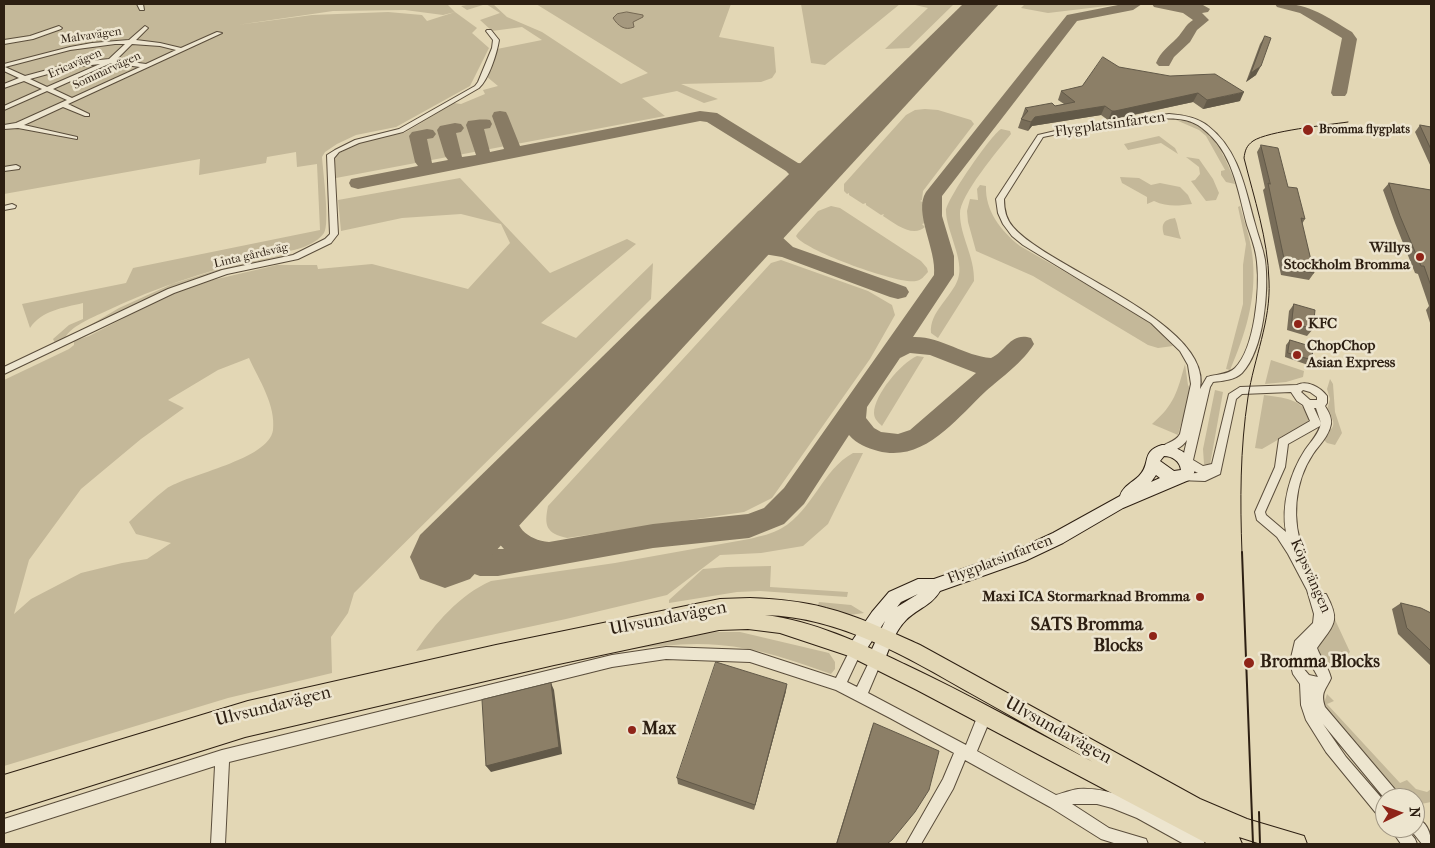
<!DOCTYPE html>
<meta charset="utf-8">
<style>
body{margin:0}
#map{position:relative;width:1435px;height:848px;overflow:hidden;background:#e3d7b5;font-family:"IM FELL French Canon",serif}
canvas{display:block}
.frame{position:absolute;inset:0;border:5px solid #2d1f12;pointer-events:none}
.north{position:absolute;left:1375px;top:788px;width:50px;height:50px;box-sizing:border-box;background:#ede5cf;border:1px solid #a09683;border-radius:50%;rotate:87deg;font-size:14px;font-weight:700;line-height:20px;text-align:center;color:#2d1f12}
.north::after{content:'';display:block;margin:auto;width:18px;height:22px;background:#8f2418;clip-path:polygon(50% 0,100% 100%,50% 72%,0 100%)}
</style>
<div id="map">
<canvas width="1435" height="848"></canvas>
<div class="frame"></div>
<div class="north">N</div>
</div>
<script>
const c = document.querySelector('canvas').getContext('2d');
c.lineJoin = 'round';
function fillPath(path, color) { c.fillStyle = color; c.fill(path, 'evenodd'); }
function stroke(path, color, width, dash) { c.strokeStyle = color; c.lineWidth = width; c.lineCap = dash ? 'butt' : 'round'; c.setLineDash(dash || []); c.stroke(path); }
function drawText(font, color, halo, rows, align = 'center') {
  c.font = font + ' "IM FELL French Canon",serif'; c.lineWidth = 5; c.setLineDash([]); c.textBaseline = 'middle'; c.strokeStyle = halo; c.fillStyle = color; for (const [text, x, y, turn = 0] of rows) {
    c.save(); c.translate(x, y); c.rotate((+turn || 0) * Math.PI / 180); c.textAlign = isNaN(turn) ? turn : align; if (halo) c.strokeText(text, 0, 0); c.fillText(text, 0, 0); c.restore();
  }
}
fillPath(new Path2D(`
 M4,4H447L455,12L443,15L405,10L333,11L237,25L312,15L388,12L422,15L427,21L455,12L477,28L472,33L489,48L470,86L396,127L356,135L337,144L325,152L322,157C323,172 330,224 324,233C314,247 291,251 276,254C212,269 161,285 102,313C91,318 70,327 65,338L55,343L53,339L69,325L83,319V303C63,308 42,310 30,328L22,304L126,283L133,268L320,230L317,164L297,167L296,152L267,157L266,163L199,175L200,159L4,194Z
 M472,4H493L507,17L542,32L621,84L648,73L536,4H731L719,37L774,47L776,72L772,78L761,82L681,84L718,99L704,103L677,91L642,98L665,116L336,178L334,156L361,141L404,133L454,103L461,104L485,94L483,90L498,86L486,76L497,49L542,40L522,27L492,31L480,20L500,13L486,4L467,10L461,6Z
 M801,4H900L825,65L811,63Z
 M911,4H954L909,48L885,49L928,8Z
 M1025,4H1112L1115,5L1048,13L1021,8Z
 M925,109L938,110L971,120L974,124L923,191L922,200L920,201L923,202L925,223L922,224L925,227C913,238 895,224 883,216L884,214L881,215L866,205V203L863,204L849,195V193L847,194L844,191V184L906,115L915,110Z
 M1176,120C1185,121 1195,122 1203,128C1216,138 1231,168 1235,184L1226,182L1221,175V171L1225,170L1206,136L1199,130Z
 M1001,129L1010,131L1011,134C999,149 959,196 960,214C960,236 975,257 974,281L938,338L931,333C929,312 952,297 958,279C965,261 946,230 946,211C946,200 991,135 1001,129Z
 M1159,136L1175,148L1178,154L1161,143L1128,150L1124,144Z
 M1186,157L1199,159L1213,179L1219,193L1216,200L1206,201L1191,181L1195,180L1200,174L1199,167Z
 M1120,177L1139,178L1151,185L1160,183L1180,187L1188,195L1192,204C1178,206 1167,207 1154,201L1147,204V197L1122,183Z
 M460,178L550,273L627,239L636,244L541,323L576,338L653,263L651,299L354,593L348,613L331,637L332,673L228,698L4,766V380L69,349L74,345V341L89,336L171,294L200,283L277,265H317L318,269L372,264L468,289L510,243L501,224L461,214L402,218L341,231L338,200ZM249,358C259,380 276,405 273,430C269,460 187,474 166,489C153,499 141,511 129,522L136,534L171,543L147,559L122,563L81,573L31,599L14,614L29,560L81,489L141,439L184,408L168,400L218,370Z
 M980,185L986,186C985,211 1001,231 1020,246L1138,314L1160,331L1173,346L1158,348L1148,345L1033,276L976,251L968,222L967,211L970,199L978,200L977,189Z
 M831,206L840,208L921,261L927,268L928,272C924,276 922,280 916,281C899,285 803,250 796,236L798,233L818,211Z
 M1240,206C1245,224 1252,243 1253,262C1256,301 1245,335 1230,370L1226,369L1243,304V265L1246,244L1238,207Z
 M1175,218C1178,225 1178,232 1181,239L1164,235C1161,224 1163,220 1175,218Z
 M287,254L292,255L169,289L70,337L119,308L172,284L223,268Z
 M781,260L868,291L892,305L895,315L870,359L772,498L744,512L567,538C546,533 544,526 548,506L771,263Z
 M917,356L924,357L882,426C878,422 874,419 874,413C874,395 901,363 917,356Z
 M1271,360L1304,371L1303,377L1286,382L1265,384Z
 M1185,364L1188,385L1191,390L1178,435L1152,424C1175,404 1177,392 1185,364Z
 M1330,379L1333,384L1335,412L1342,433L1335,445L1327,443L1323,439C1332,426 1339,428 1327,410L1330,399L1327,389Z
 M1215,390L1223,392L1210,465L1204,464L1203,449Z
 M1264,395C1283,398 1301,398 1310,417L1307,423L1262,449L1255,448Z
 M853,453H863L828,524L803,546L761,553L720,555L667,595L566,619L416,651C435,624 459,595 491,581L615,563L749,539C761,536 772,534 782,528C813,510 822,470 853,453Z
 M771,566L770,587L848,592L847,597L760,591L737,592L669,603V600L703,569L727,567Z
 M819,602L851,605L864,613L850,615L818,605Z
 M1331,611L1350,652C1342,661 1334,664 1322,663L1314,645Z
 M715,632H740L829,653L835,662V669L831,674C795,661 758,648 719,645C690,642 660,646 631,649L668,638Z
 M1327,694L1334,701L1327,704L1400,783L1407,780L1416,789L1427,792L1431,789V802L1421,804L1414,797L1394,789L1323,706Z`), '#c4b899');
const water = new Path2D(`
 M627,12L643,15V17L633,22L634,27C625,31 618,26 613,18L617,14Z`);
fillPath(water, '#a5987e');
stroke(water, '#756853', 1);
fillPath(new Path2D(`
 M1123,4H1142L1133,10L1077,21L942,196V216L954,256V275L913,337C941,336 964,356 991,358C1007,351 1010,332 1031,338L1034,344C1024,361 1001,378 986,391C956,419 924,463 878,451C867,448 857,444 849,435L804,504L784,524L749,538L653,548L498,576H480L455,567L447,547L457,527L467,523L477,527L481,535L476,549H504C496,541 489,529 489,517C489,507 499,481 508,474C513,470 520,472 526,474L530,482C527,489 521,495 519,503C510,526 528,540 549,542L653,524L748,514L764,508L784,488L934,275C937,250 913,212 926,192L1067,15ZM910,353L930,355L976,373L910,430L898,434L881,432L874,428L866,418L867,407L900,358Z
 M1152,4L1203,5L1210,9L1208,12L1202,13L1209,20L1197,30L1190,42L1174,57L1169,66H1159L1156,63C1161,51 1168,47 1177,38C1183,32 1185,25 1193,20L1183,13L1154,7Z
 M1275,4C1308,2 1325,16 1352,32L1357,39L1347,93L1345,96H1333L1331,93L1342,38L1300,13L1277,7Z
 M500,111L506,112L508,116L520,146L700,111L717,113L798,163C814,165 820,156 833,159L836,163L825,171L809,175L812,182L808,194L801,196L794,194L792,190V177L786,171L707,122L700,121L358,189L351,187L349,183L351,179L418,166L415,162L409,136L412,132L427,129L433,130L436,134L433,138L427,139L432,163L448,160L445,156L437,130L440,126L455,123L461,124L464,128L461,132L456,133L462,157L476,155L466,125L468,121C476,120 482,119 490,120L492,124L490,128L484,129L490,152L504,149L492,116L494,112Z
 M770,217L777,219L780,223L782,237L793,247L906,287L909,292L906,297L898,299L890,297L782,257L764,254L739,260L732,259L729,254L732,249L764,242C760,234 758,226 763,219Z`), '#887b64');
fillPath(new Path2D(`
 M963,4H999L470,579L445,588L420,579L410,557L420,535Z`), '#887b64');
const street = new Path2D(`
 M137,4H143L144,10H140Z
 M59,26L62,28L61,29L33,39L4,44V40L30,36Z
 M145,26L148,28L136,40L160,43L181,48L217,32L222,33L68,104L89,114V116H85L63,107L24,125L77,137V139L18,128L4,129V125L16,123L67,100L47,91L4,110V106L42,89L24,81L4,88V84L19,78L4,71V64L70,47L92,43L129,40ZM115,44H125L109,59L73,63L25,76L5,67L70,50ZM132,44L160,46L176,50L146,64L116,60ZM111,63L140,67L72,98L53,89ZM100,64L47,87L30,79L73,67Z
 M487,30H491L499,40C497,53 489,79 479,88L403,132L359,143L339,152L334,158L338,234L331,243L298,259L227,274L174,293L4,374V367L168,289L222,270L293,255L325,239L330,234L327,155L335,150L355,140L399,129L475,86L478,82L492,48L493,40L486,31Z
 M1169,114C1182,115 1197,117 1208,126C1239,150 1245,188 1255,224C1258,236 1263,248 1265,260C1269,290 1264,350 1242,373C1235,380 1222,381 1213,382L1210,387L1193,460L1203,466L1212,464L1229,394L1240,387L1297,385C1307,380 1320,387 1327,396V403L1325,406C1328,411 1332,417 1331,424C1329,436 1319,445 1313,454C1294,482 1291,522 1304,552L1301,556L1320,594H1326C1341,622 1334,624 1317,648C1321,659 1328,666 1331,678C1326,690 1320,692 1325,707L1398,793L1400,798H1385V799L1323,724L1346,757L1385,802V820L1380,818L1326,752L1306,720L1301,705L1300,684L1293,674L1290,662L1295,641L1313,623L1314,614L1307,590L1288,554L1277,537L1257,520L1255,512L1275,467L1279,439L1310,421L1303,405L1297,401L1291,392L1242,394L1236,399L1220,474L1205,481L1178,480L1177,477L1178,474L1198,473L1184,466L1182,462L1187,440C1183,447 1169,455 1160,453L1159,450C1164,442 1175,443 1180,434L1191,384L1188,365L1180,351L1151,323L1023,245L1012,236L1003,224L998,213L996,199L1038,135L1077,126ZM1158,119C1173,118 1189,118 1202,128C1233,151 1238,191 1247,225C1251,237 1256,249 1257,262C1260,289 1255,348 1235,368C1228,375 1216,374 1207,377L1200,389C1214,323 1049,269 1013,227C1006,219 1004,210 1004,199L1043,137L1077,130ZM1303,390L1310,392L1317,397V400H1310L1301,392ZM1314,408H1316L1321,423ZM1321,423C1319,434 1311,441 1305,450C1290,473 1281,505 1286,532L1266,515L1265,512L1285,467L1288,444L1320,426ZM1305,665L1313,668L1318,677L1309,675L1303,668Z
 M16,165L20,167L19,169L4,171V167Z
 M12,204L16,206L15,208L4,210V206Z
 M856,644L860,646L862,650L847,682L857,687L872,656L876,654L880,656L882,660L868,693L966,745L980,710L985,708L990,710L992,715L977,751L1056,795C1063,793 1071,790 1078,789C1123,786 1166,818 1203,839L1205,844H1184L1137,818L1112,808L1097,804H1072L1109,828L1146,839L1148,844H1117L1101,839L1050,807L965,760L953,789L921,844H906L943,779L954,753L890,718L836,690L750,662L666,659L612,667L229,762L225,844H211L215,766L4,833V819L222,750L612,655L666,647L750,650L836,678L852,646Z
 M1415,817C1427,822 1431,833 1431,844H1422L1410,829L1415,828Z
 M1390,828H1406L1415,839L1417,844H1401Z`);
const secondary = new Path2D(`
 M1162,445C1178,445 1208,463 1189,480L1123,508L1063,543L1025,561L940,591C931,606 918,608 906,620C894,632 889,650 882,666L876,668L870,666L867,660L885,621L862,656L856,658L850,656L847,650L850,644L872,612L889,592L918,579H934L1014,551L1053,533L1120,496C1122,487 1133,482 1139,476C1152,463 1140,452 1162,445ZM1164,456C1172,456 1180,461 1181,470L1174,471L1160,461ZM1156,475L1160,478L1151,482ZM918,594L897,607L901,602Z`);
const primary = new Path2D(`
 M750,598C776,599 801,601 826,608C858,616 889,631 920,645L1200,799L1247,819L1304,836L1307,844H1261L1239,837L1242,844H1208L917,690L849,656L780,633L748,629L719,630L554,665L245,737L4,813V775L248,701L496,645L720,599ZM765,615C840,617 907,657 970,693C1011,716 1052,739 1093,762C1030,729 968,694 904,664C860,643 814,621 765,615Z`);
stroke(street, '#5a4d3b', 2);
stroke(secondary, '#2d1f12', 2);
stroke(primary, '#2d1f12', 2);
fillPath(street, '#ede5cf');
fillPath(secondary, '#ede5cf');
fillPath(primary, '#e3d7b5');
stroke(new Path2D(`
 M1242,553C1240,501 1240,449 1248,397C1254,358 1271,321 1269,281C1268,239 1254,198 1244,158C1245,151 1246,146 1253,141C1268,131 1327,125 1348,122`), '#2d1f12', 1);
stroke(new Path2D(`
 M1242,552L1253,844
 M1259,812L1260,844`), '#2d1f12', 2);
fillPath(new Path2D(`
 M1265,36L1256,75L1246,82L1260,44Z
 M1119,67L1240,101L1203,109L1193,102L1111,120H1108L1101,115L1032,126L1028,131L1018,128L1025,108L1055,106L1064,104L1058,100L1061,91L1082,86Z
 M1420,125L1431,127V167L1415,132Z
 M1261,145L1288,187L1305,219L1302,224L1314,273L1309,280L1281,275L1263,190L1265,188L1257,152Z
 M1389,183L1431,190V326L1426,310L1429,306L1418,274L1415,273L1395,223L1383,190Z
 M1294,304L1313,329L1307,336L1287,330L1289,311Z
 M1290,340L1312,360L1308,365L1285,357L1286,345Z
 M1401,603L1431,613V666L1398,634L1392,609Z
 M786,691L754,810L678,784L677,778Z
 M874,723L889,844H836L871,730Z`), '#786d59');
fillPath(new Path2D(`
 M1261,66L1256,75L1246,82L1251,73Z
 M1244,92L1240,101L1203,109L1207,100Z
 M1198,93L1193,102L1108,120L1112,111Z
 M1105,106L1101,115L1032,126L1028,131L1031,122L1035,117Z
 M551,683L554,690L562,754L491,772L486,766Z
 M787,684L786,691L754,810L755,805Z`), '#625948');
const building = new Path2D(`
 M1265,36L1271,38L1261,66L1251,73Z
 M1103,57L1119,67L1170,76L1215,74L1244,92L1207,100L1198,93L1115,111H1112L1105,106L1035,117L1031,122L1021,119L1028,111L1025,108L1052,103L1055,106L1075,102L1061,91L1082,86Z
 M1420,125L1431,127V149Z
 M1261,145L1278,148L1288,187L1297,188L1305,219L1301,218L1314,273L1286,268L1268,183L1270,184Z
 M1389,183L1431,190V286L1424,266H1421L1400,216Z
 M1294,304L1315,310L1313,329L1292,323Z
 M1290,340L1313,347L1312,360L1288,353Z
 M1401,603L1421,608L1431,613V651L1407,628Z
 M716,662L787,684L755,805L677,778Z
 M551,683L559,747L486,766L482,700Z
 M874,723L939,751L929,790L915,812L892,840L887,844H837Z`);
fillPath(building, '#8c7f67');
stroke(building, '#625948', 1);
for (const [x, y, r, color] of [
 [1308,130,6,"#8f2418"],
 [1420,257,5,"#8f2418"],
 [1298,324,5,"#8f2418"],
 [1297,355,5,"#8f2418"],
 [1200,597,5,"#8f2418"],
 [1153,636,5,"#8f2418"],
 [1249,663,6,"#8f2418"],
 [632,730,5,"#8f2418"]
]) { const dot = new Path2D(); dot.arc(x, y, r, 0, 2 * Math.PI); c.fillStyle = color; c.fill(dot); stroke(dot, '#ede5cf', 2); }
drawText('12px', '#2d1f12', '#ede5cf', [
 ["Malvavägen",91,36,-8],
 ["Ericavägen",75,64,-24],
 ["Sommarvägen",107,71,-25],
 ["Linta gårdsväg",251,256,-13]
]);
drawText('bold 12px', '#2d1f12', '#ede5cf', [
 ["Bromma flygplats",1319,130]
], 'left');
drawText('15px', '#2d1f12', '#ede5cf', [
 ["Flygplatsinfarten",1110,125,-8],
 ["Flygplatsinfarten",1000,560,-21],
 ["Köpsvängen",1310,576,66]
]);
drawText('bold 15px', '#2d1f12', '#ede5cf', [
 ["Willys",1410,248],
 ["Stockholm Bromma",1410,265],
 ["KFC",1308,324,"left"],
 ["ChopChop",1307,346,"left"],
 ["Asian Express",1307,363,"left"],
 ["Maxi ICA Stormarknad Bromma",1190,597]
], 'right');
drawText('18px', '#2d1f12', '#ede5cf', [
 ["Ulvsundavägen",668,619,-11],
 ["Ulvsundavägen",273,707,-14],
 ["Ulvsundavägen",1058,731,29]
]);
drawText('bold 18px', '#2d1f12', '#ede5cf', [
 ["SATS Bromma",1143,626,"right"],
 ["Blocks",1143,647,"right"],
 ["Bromma Blocks",1260,663],
 ["Max",642,730]
], 'left');
</script>
